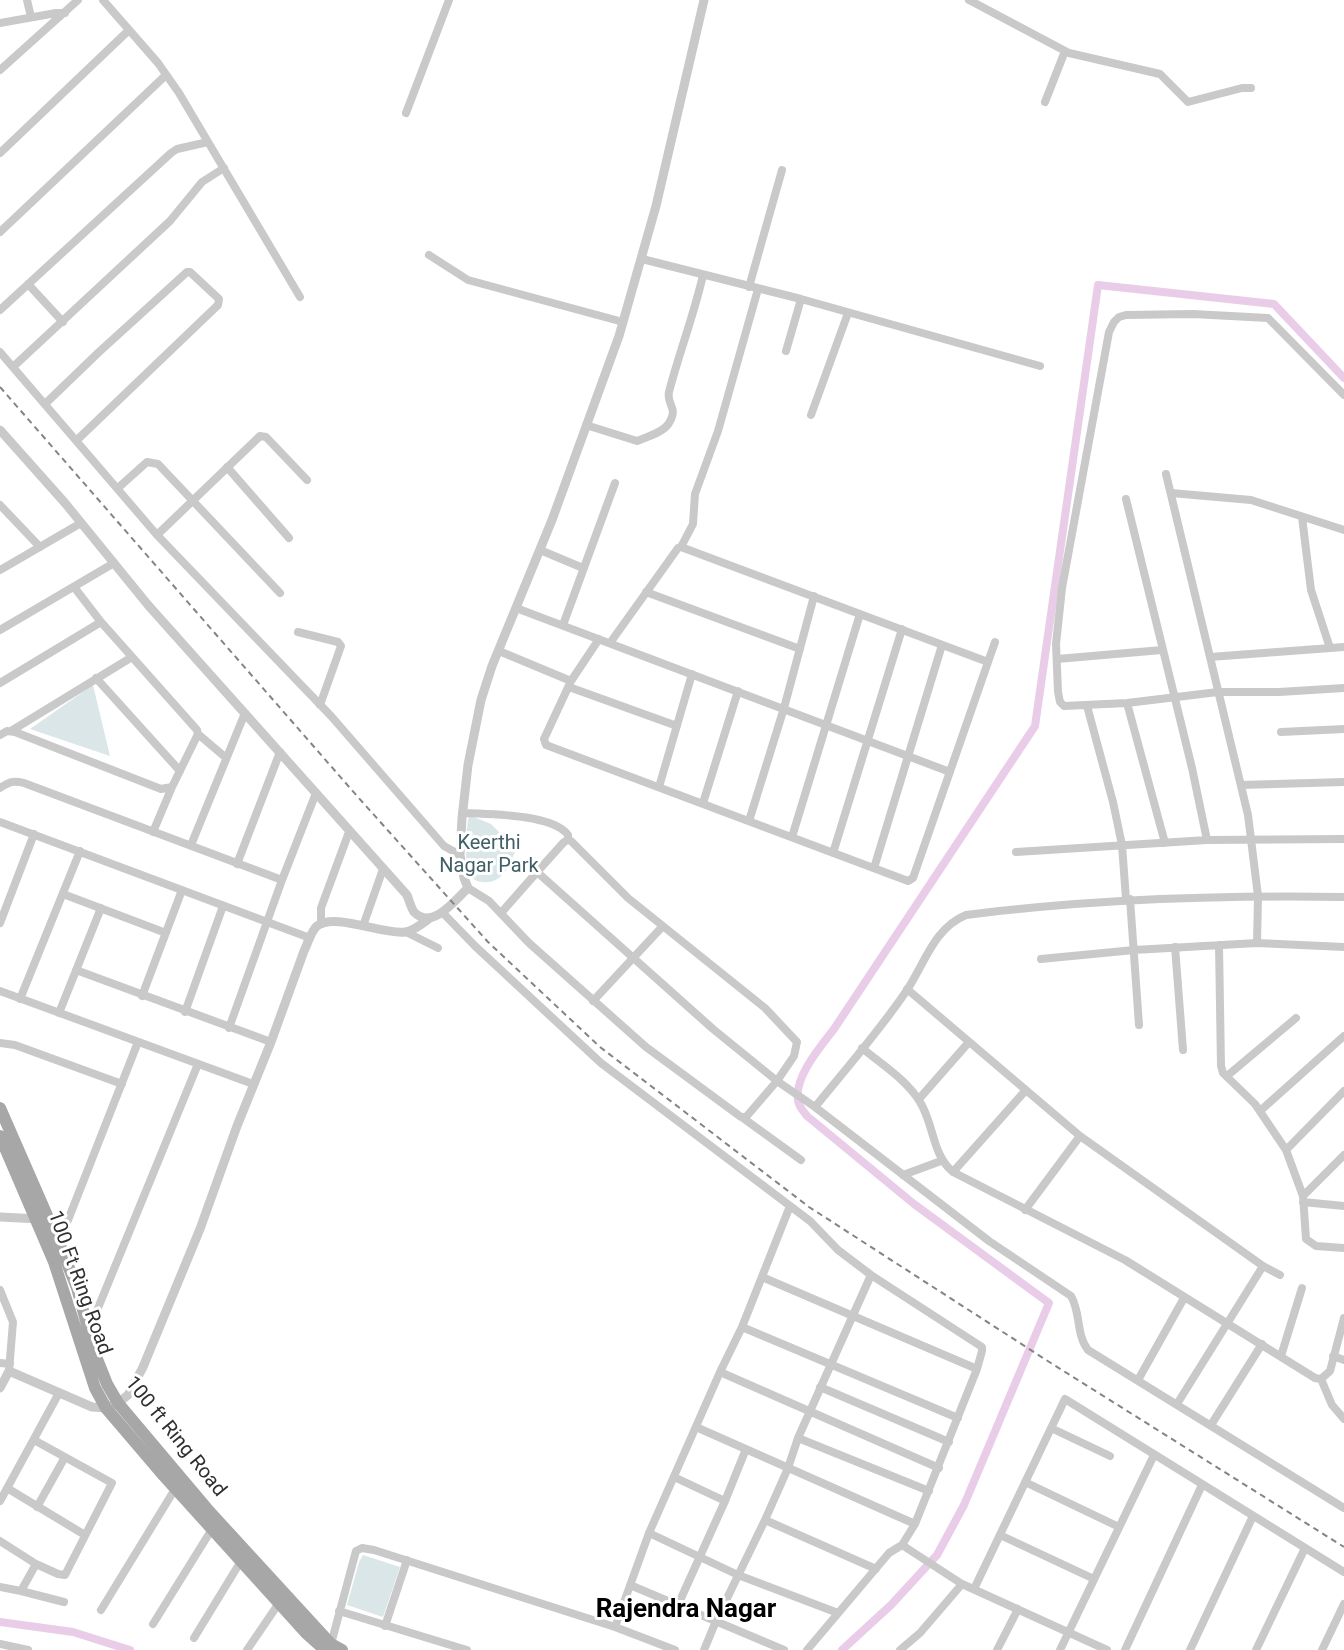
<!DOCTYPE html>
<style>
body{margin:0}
canvas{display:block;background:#fff}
</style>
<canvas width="1344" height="1650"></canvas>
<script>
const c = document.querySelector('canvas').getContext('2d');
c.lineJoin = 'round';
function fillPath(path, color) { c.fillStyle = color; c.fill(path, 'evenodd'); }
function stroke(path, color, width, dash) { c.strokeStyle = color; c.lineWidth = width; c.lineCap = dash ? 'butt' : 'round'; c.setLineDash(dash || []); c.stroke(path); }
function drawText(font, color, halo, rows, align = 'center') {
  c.font = font + ' Roboto,sans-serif'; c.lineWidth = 6; c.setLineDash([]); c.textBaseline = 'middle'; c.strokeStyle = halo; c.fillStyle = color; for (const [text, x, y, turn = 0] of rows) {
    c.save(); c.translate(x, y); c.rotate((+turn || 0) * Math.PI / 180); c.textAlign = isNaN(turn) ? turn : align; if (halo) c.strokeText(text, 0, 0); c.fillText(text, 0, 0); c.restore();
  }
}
fillPath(new Path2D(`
 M93,685L110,756L30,729Z
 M469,815L491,824L516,849C510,865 502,885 482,882C478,882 473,879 471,876C463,862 466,830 469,815Z
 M363,1555L400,1567L383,1617L347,1605L359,1562Z`), '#dbe6e8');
stroke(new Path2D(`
 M0,1622L73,1632L130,1650
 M842,1650L891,1605L937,1555L964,1505L1049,1303L914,1204L807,1116C804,1112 798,1106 798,1100C794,1077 821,1046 834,1029L1035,726L1098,285L1274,304L1344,378`), '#e9cce8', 8);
stroke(new Path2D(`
 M27,0L31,17
 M103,0L158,63L179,93L300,297
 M969,0L1069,53L1160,74L1188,102L1242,88H1251
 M0,23L56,13H65
 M0,70L78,0
 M1045,102L1065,51
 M406,113L449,0
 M0,153L129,30
 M0,232L166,75
 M429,255L468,280L623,322
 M642,259L801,299L1040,366
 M28,284L63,322
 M749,287L782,170
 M0,310L171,153L177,149L208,142
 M786,351L801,299
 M0,352L157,535L331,716L444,846L460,855
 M13,367L170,221L202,182L224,168
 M1344,395L1268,318L1193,314L1126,315L1119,317L1114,322L1109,332L1062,588L1056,644L1058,692L1060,702L1064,706L1127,703L1218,692H1279L1344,688
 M45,404L99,352L187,272H190L219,299L218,305L77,440
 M811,415L848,313
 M586,425L637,441C647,437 664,432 669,423C679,407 666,405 669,392C679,353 694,315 703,275
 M227,467L289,538
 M1166,474L1248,815L1258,896L1257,943
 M118,488L147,462L158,464L280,593
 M1171,493L1251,500L1344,530
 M1126,499L1192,768L1207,840L1344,839
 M0,505L40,547
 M1302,517L1311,590L1330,648
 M157,535L260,436L266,437L307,480
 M681,547L693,524L695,494L718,431L758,289
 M540,550L583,568
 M0,570L81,523
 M74,587L101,622
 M646,592L800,649
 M516,608L950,772
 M563,625L615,483
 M0,630L114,563
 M298,632L338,642L341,646L320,705
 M599,639L571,681L544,739L546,745L908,881L913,878L995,642
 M610,643L678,548L681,547L988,662
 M499,651L571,681
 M1210,657L1344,647
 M1057,659L1162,650
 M96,678L180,771
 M0,683L101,622L197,730L198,734L172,787L161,789L15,732L7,731L0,735
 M569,687L677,726
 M1127,703L1165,843
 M1087,706L1113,802L1122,845L1126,899
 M11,731L132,657
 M1281,732L1344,729
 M198,734L225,757
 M1241,785L1344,782
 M659,787L692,674
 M0,788C9,782 13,780 24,783L282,880
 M703,803L738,691
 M462,813C487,814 553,814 568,835V840
 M749,821L784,708L814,596
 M0,822L310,938
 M153,832L172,787
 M792,837L860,614
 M191,845L245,713
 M1016,852L1207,840
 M833,853L902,629
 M237,864L280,752
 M874,868L942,645
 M468,888L489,901L529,943L646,1047L741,1117H746L777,1081L815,1107L989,1241L1071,1296C1081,1313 1076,1335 1088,1350L1344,1508
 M63,894L166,933
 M1130,899L1139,1025
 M442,912L475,946L601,1063L810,1221L838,1250L871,1275L982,1347V1351L977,1369L915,1524L902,1545L889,1553L807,1650
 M501,913L537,872L713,1029L777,1081L794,1056L797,1042L765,1008L628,898L571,841L568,840L564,842L537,872
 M0,923L34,834
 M321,924V908L349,832
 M363,926L383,869
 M406,932L438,948
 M1219,945L1221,1066L1223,1073L1255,1104L1286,1150
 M1175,947L1183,1050
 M1041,959L1134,950L1257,943L1344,947
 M76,970L271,1042
 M907,989L1080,1136L1263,1266L1280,1275
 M0,991L253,1084
 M142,996L182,890
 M20,999L80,851
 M593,1001L662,927
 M185,1012L223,906
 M59,1013L101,908
 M229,1028L282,880L316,793
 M0,1043L15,1045L122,1084
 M862,1048C881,1064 907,1080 920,1102C934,1124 932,1155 953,1172L1125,1260L1315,1378L1321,1379L1330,1371L1344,1318
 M1227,1076L1296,1018
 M1344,1091L1286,1150L1303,1196L1306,1239L1316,1246L1344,1248
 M919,1099L969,1042
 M815,1107C845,1070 881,1029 907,990C925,963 934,928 966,915C1092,899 1218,895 1344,897
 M1260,1111L1344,1036
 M743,1118L801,1160
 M953,1172L1026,1090
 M903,1175L941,1161
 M1303,1196L1344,1155
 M1303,1202L1344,1206
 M1025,1210L1080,1136
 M59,1243L138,1042
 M762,1277L977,1369
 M0,1290L13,1322L9,1371
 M742,1327L958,1418
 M88,1328L98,1308L198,1064
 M1281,1356L1302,1288
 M1333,1356L1344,1360
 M0,1363L10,1364
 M720,1372L939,1468
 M1321,1379L1332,1405L1344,1419
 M1138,1380L1184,1298
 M820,1387L949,1442
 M1177,1404L1263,1266
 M1211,1425L1262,1344
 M696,1427L915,1524
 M1051,1428L1110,1456
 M798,1438L929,1491
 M34,1440L112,1483L65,1575L58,1574L36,1564
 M674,1477L725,1501
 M1025,1482L1119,1527
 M7,1488L85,1535
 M0,1501L59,1393
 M37,1507L65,1457
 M765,1520L876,1569
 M649,1533L738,1575L838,1613
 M1000,1535L1094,1579
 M0,1541L36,1564L21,1591L0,1587
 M902,1545L962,1584L1107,1650
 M630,1585L784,1650
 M974,1589L1065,1399L1344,1572
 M21,1591L64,1602
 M678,1605L725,1501L746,1449
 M101,1610L175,1489
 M339,1611L467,1650
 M153,1624L212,1529
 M385,1626L407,1560
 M615,1627L675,1650
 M194,1638L241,1561
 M0,1644L28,1650
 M331,1644L356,1551L362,1548L374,1550L615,1627L649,1533L720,1372L742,1327L790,1206
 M247,1650L279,1603
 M704,1650L716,1621L765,1520L788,1468L798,1438L871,1275
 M900,1650L920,1633L962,1584
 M997,1650L1018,1609
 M1060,1650L1154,1455
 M1125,1650L1202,1485
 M1190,1650L1253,1516
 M1256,1650L1305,1548
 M1322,1650L1344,1604`), '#c9c9c9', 8);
stroke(new Path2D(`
 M0,430L65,503L148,605L407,895C409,900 411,908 414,912C432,931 455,900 468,888L464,878L460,855L462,818L468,765L481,700L492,666L552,520L619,336L656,206L704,0
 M0,1217L40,1219
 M0,1388L9,1371L92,1407L106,1408L118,1403L128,1395L143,1367L200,1229L237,1126L271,1042L304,951C308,943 311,931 317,926C334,912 383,935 405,932C414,931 423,923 430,918`), '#c9c9c9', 9);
stroke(new Path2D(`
 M0,1108L59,1243L77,1288L95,1354L107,1384L118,1403L209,1511L331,1644L342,1650
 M0,1136L54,1262L95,1388L106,1408L164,1476L306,1633L325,1650`), '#a7a7a7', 12);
stroke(new Path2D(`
 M0,387L357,796L488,942L600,1047L809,1207L1054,1365L1344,1547`), '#848484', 2, [6, 4.5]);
drawText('20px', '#405f67', '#fff', [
 ["Keerthi",489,844],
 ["Nagar Park",489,867]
]);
drawText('20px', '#2f2f2f', '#fff', [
 ["100 Ft Ring Road",79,1283,70],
 ["100 ft Ring Road",175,1437,51]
]);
drawText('bold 26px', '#000', '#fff', [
 ["Rajendra Nagar",686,1610]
]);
</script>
